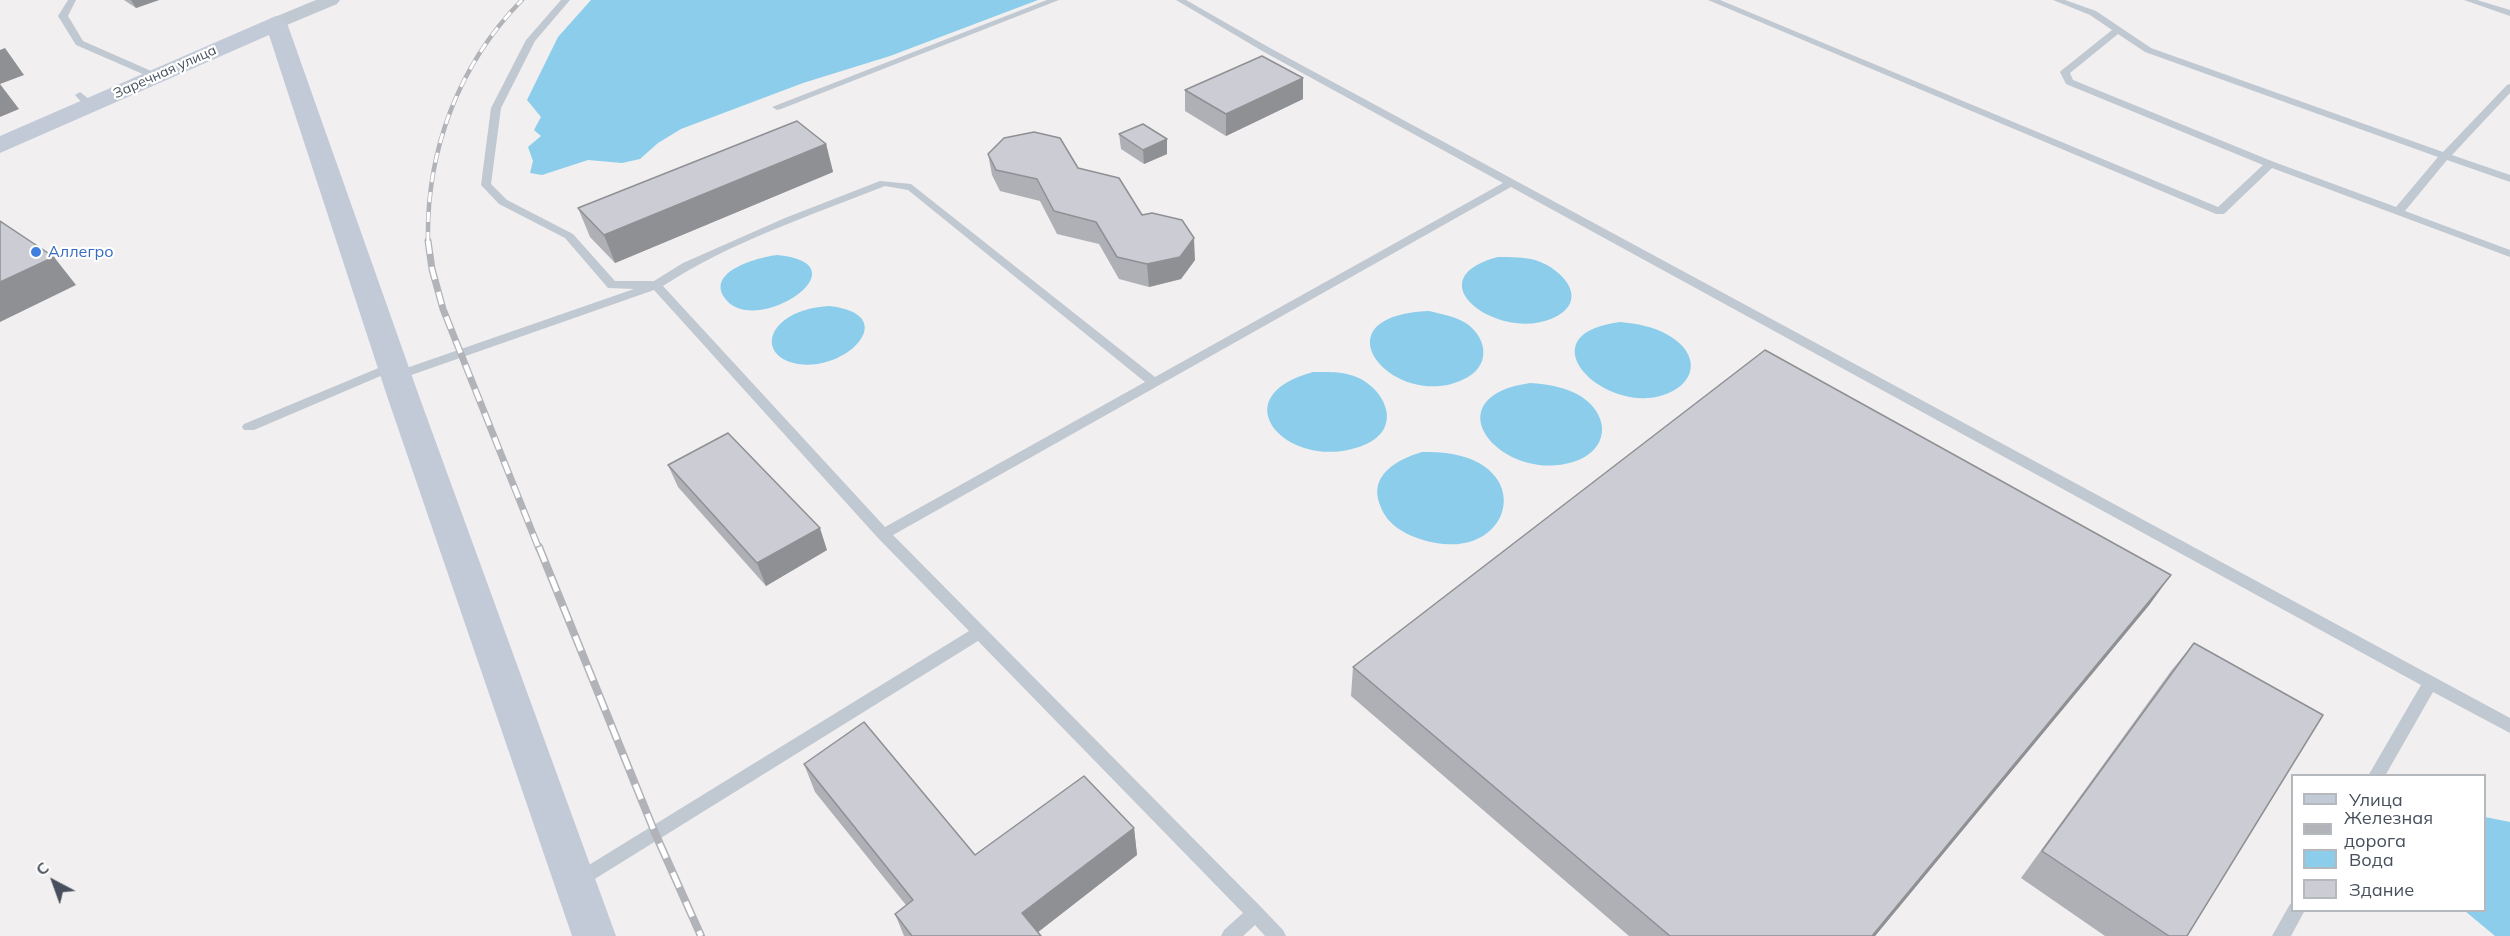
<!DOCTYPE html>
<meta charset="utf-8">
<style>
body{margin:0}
#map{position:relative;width:2510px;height:936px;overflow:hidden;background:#f1efef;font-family:Mulish,sans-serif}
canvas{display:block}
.legend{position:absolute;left:2291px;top:774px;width:195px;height:138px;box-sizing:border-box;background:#fff;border:2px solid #b5b9be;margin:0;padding:8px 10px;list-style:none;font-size:18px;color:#47505c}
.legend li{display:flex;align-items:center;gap:12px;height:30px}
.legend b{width:30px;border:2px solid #b5b9be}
.north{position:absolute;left:24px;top:852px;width:60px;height:60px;-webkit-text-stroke:4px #fff;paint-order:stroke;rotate:319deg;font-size:16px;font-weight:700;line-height:24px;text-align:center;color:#47505c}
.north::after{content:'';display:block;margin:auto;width:21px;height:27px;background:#47505c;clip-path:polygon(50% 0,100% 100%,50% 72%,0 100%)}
</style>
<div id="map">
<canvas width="2510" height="936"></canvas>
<ul class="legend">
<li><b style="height:8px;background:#c2cad8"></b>Улица</li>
<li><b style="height:8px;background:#b1b3b9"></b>Железная дорога</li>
<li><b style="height:16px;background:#8bcdeb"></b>Вода</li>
<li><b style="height:16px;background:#cccdd4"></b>Здание</li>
</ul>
<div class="north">С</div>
</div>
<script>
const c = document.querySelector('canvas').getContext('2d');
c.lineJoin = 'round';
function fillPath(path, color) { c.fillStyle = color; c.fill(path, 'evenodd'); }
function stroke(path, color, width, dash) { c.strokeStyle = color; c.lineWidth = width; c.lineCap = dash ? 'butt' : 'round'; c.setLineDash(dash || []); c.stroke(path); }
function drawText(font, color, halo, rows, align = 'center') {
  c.font = font + ' Mulish,sans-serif'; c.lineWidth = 4.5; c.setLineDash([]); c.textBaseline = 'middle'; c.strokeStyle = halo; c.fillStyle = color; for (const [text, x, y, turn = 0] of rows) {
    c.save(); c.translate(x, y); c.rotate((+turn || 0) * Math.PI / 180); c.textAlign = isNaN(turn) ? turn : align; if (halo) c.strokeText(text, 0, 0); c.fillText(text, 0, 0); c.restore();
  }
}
fillPath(new Path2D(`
 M591,0H1038L890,56L803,83L681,129L658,143L640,159L622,163L588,160L542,175L530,173L533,161L528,147L541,136L534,130L541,117L527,100L558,37Z
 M777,255C870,264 752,341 724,297C707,270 761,257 777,255Z
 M1498,257C1511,257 1523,257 1535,260C1564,269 1592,302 1551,319C1496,341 1414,279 1498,257Z
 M829,306C903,314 847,372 798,364C768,359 762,334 789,317C801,310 814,307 829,306Z
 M1429,311C1441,314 1454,316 1464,322C1486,335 1492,363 1468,377C1398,417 1309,316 1429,311Z
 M1620,322C1637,324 1653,326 1668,335C1702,354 1697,386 1660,396C1600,412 1525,334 1620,322Z
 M1313,372C1326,372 1341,371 1354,376C1386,388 1404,429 1364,445C1291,475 1217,398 1313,372Z
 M1530,383C1548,384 1566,387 1582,397C1612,418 1608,451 1573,462C1502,484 1429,398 1530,383Z
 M1422,452C1545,448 1517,571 1420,539C1402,533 1386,523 1380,505C1368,475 1398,459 1422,452Z
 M2485,817L2510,822V936H2495L2465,911L2484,910Z`), '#8bcdeb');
fillPath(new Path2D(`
 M68,0H76L68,16L83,41L158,74V78H152L76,45L58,16Z
 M561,0H570L535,41L501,108L491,184L507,200L573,234L615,281H654L683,263L785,218L880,181L911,184L1155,377L1503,183L1264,52L1176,0H1186L1270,48L2510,718V733L2433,692L2385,776H2368L2421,685L1511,187L893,535L1261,907L1283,930L1286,936H1265L1255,925L1243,936H1221L1224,930L1243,913L978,641L577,890L571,888L568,882L571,876L969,631L878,538L654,290L400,379H392L390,376L392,373L634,289L608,288L565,238L499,204L481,185L491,108L526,40ZM885,186L908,190L1145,382L885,527L663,286C730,242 810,216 885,186Z
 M1047,0H1059L781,109L777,110L772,107Z
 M1708,0H1720L2218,207L2263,165L2066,84L2060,72L2062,70L2112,30L2090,15L2053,0H2065L2096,11L2151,48L2443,152L2507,85L2510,84V93L2452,155L2510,175V182L2447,160L2405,211L2510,250V257L2272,168L2224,214H2216ZM2118,34L2145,52L2438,157L2396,207L2274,162L2073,80L2070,73Z
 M2464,0H2477L2510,10V16Z
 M80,92L94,103V107H86L75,95Z
 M393,362L399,366L397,369L254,430H244L242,427L244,424Z
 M2292,903V910H2305L2291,936H2272L2290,904Z`), '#c0c8d1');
fillPath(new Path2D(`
 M316,0H340L337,4L282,27H270L267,23L270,19Z`), '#c0c8d1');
fillPath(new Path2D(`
 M276,16L284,18L287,23L419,396L616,936H572L387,396L269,35L0,153V136Z`), '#c2cad8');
const railFar2 = new Path2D(`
 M428,242C426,152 458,65 522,0`);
const railFar1 = new Path2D(`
 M428,241L432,269L443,309L539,549`);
const rail = new Path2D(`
 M539,547L655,833L701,936`);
stroke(railFar2, '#b1b3b9', 4.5);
stroke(railFar1, '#b1b3b9', 7);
stroke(rail, '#b1b3b9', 8);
stroke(railFar2, '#fff', 3, [10]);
stroke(railFar1, '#fff', 4.5, [13]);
stroke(rail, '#fff', 5, [16]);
fillPath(new Path2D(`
 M124,0H159L136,8Z
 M1185,90L1303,99L1226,136L1185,111Z
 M1119,134L1167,139V154L1144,164L1121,149Z
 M826,144L833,172L615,263L590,237L578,208Z
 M988,154L1078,168L1142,215L1195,260L1181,279L1149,287L1119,279L1099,244L1057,234L1040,201L1000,191L992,175Z
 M668,465L827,550L766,586L678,487Z
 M2150,604L1875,936H1629L1351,696L1353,667Z
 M2194,643L2187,936H2105L2021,878L2171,671Z
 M804,764L975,855L1134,828L1137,855L1038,932L1041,936H904L895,914L906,905L815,792Z`), '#afb0b6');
fillPath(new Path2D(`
 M131,0H159L136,8Z
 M5,48L24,75L0,84L19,109L0,117V50Z
 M1303,78V99L1226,136V114Z
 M1167,139V154L1144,164L1143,150Z
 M826,144L833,172L615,263L604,235Z
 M1194,238L1195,260L1181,279L1149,287L1147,264Z
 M54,257L76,285L0,322V282Z
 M820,528L827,550L766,586L757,563Z
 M2171,575L2150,604L1875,936H1872Z
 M1134,828L1137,855L1033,936L1022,913Z`), '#8f9094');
const building = new Path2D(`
 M1262,56L1303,78L1226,114L1185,90Z
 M797,121L826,144L604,235L578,208Z
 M1143,124L1167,139L1143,150L1119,134Z
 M1034,132L1060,138L1078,168L1119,178L1142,215L1152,213L1182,220L1194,238L1180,257L1147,264L1117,257L1096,222L1054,211L1037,179L996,170L988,154L1004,138Z
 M0,221L54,257L0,282Z
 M1765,350L2171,575L1872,936H1670L1353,667Z
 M728,433L820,528L757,563L668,465Z
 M2194,643L2323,715L2187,936H2169L2042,851Z
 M864,722L975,855L1084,776L1134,828L1022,913L1041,936H912L895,914L913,900L804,764Z`);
fillPath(building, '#cccdd4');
stroke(building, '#8f9094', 1.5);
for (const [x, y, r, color] of [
 [36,252,6,"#3f7fe0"]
]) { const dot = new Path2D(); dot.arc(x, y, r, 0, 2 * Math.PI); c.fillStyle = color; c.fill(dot); stroke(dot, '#fff', 2); }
drawText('14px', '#47505c', '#fff', [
 ["Заречная улица",165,72,-24]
]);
drawText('16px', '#366cbe', '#fff', [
 ["Аллегро",48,252]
], 'left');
</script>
